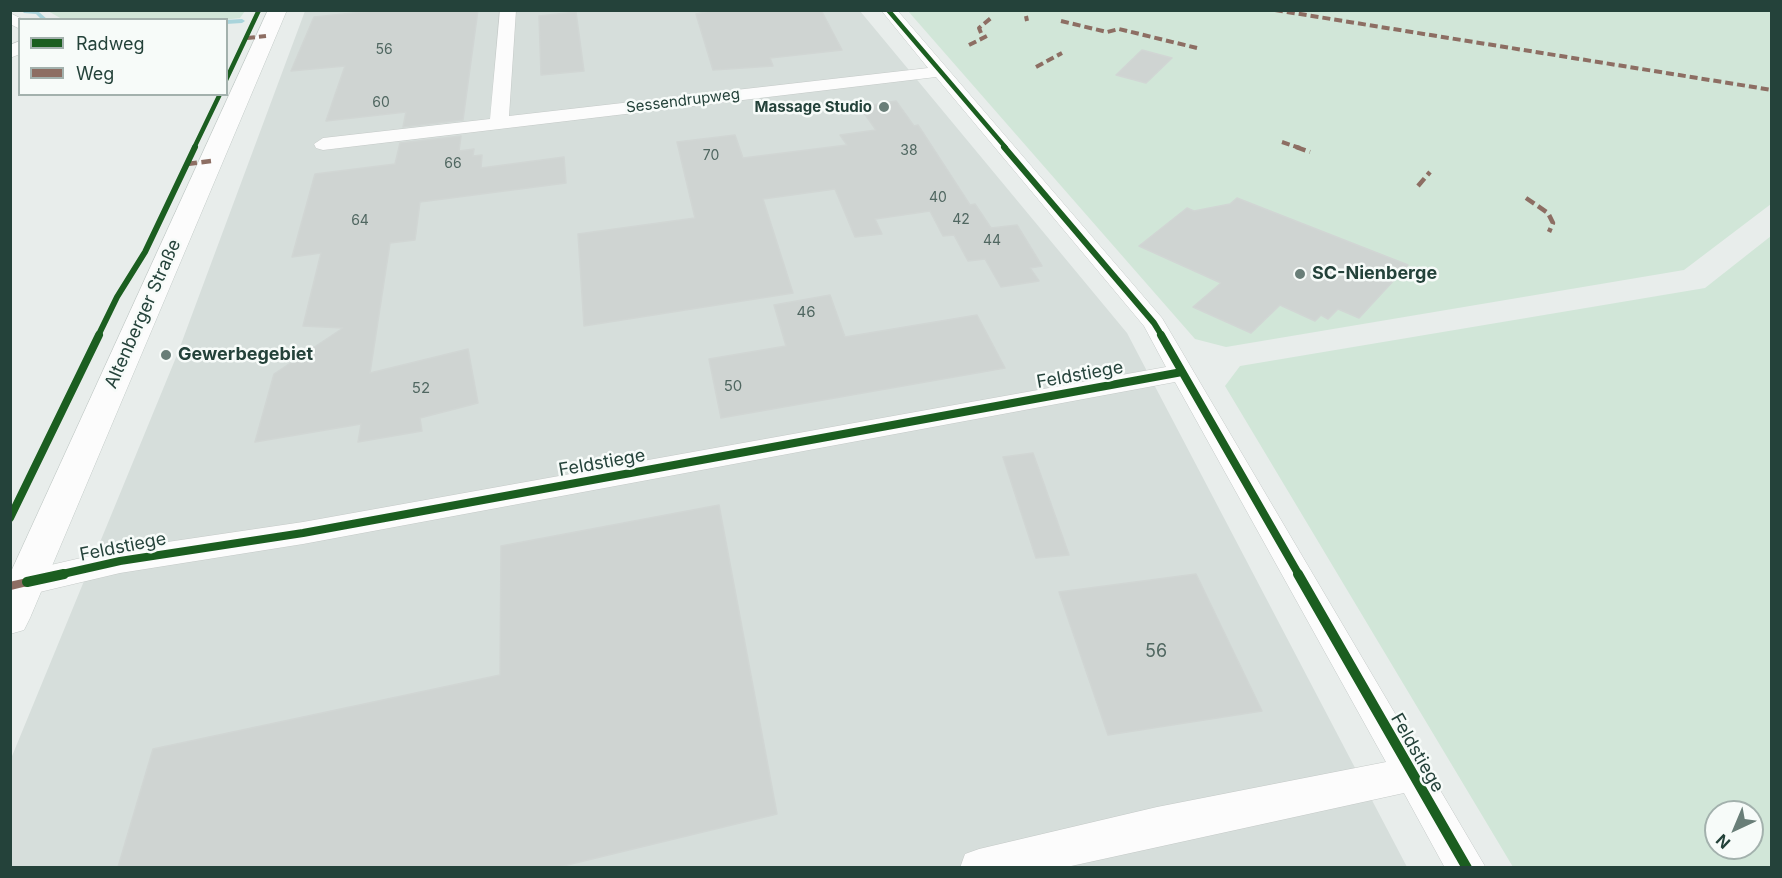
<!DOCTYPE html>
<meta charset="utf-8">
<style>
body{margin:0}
#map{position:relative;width:1782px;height:878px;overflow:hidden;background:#e8edeb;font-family:Inter,sans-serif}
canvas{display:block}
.frame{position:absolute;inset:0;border:12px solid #24423a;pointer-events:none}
.legend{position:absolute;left:18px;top:18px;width:210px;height:78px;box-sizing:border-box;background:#f7fbf9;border:2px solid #a3b1ad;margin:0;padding:8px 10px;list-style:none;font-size:18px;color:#24423a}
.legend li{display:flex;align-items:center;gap:12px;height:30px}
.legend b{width:30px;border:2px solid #a3b1ad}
.north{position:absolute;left:1704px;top:800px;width:60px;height:60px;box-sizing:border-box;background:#f7fbf9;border:2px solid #a3b1ad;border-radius:50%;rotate:224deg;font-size:16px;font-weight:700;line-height:24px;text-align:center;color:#24423a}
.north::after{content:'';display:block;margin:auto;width:21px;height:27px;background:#697e78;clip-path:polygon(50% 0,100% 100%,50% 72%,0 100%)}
</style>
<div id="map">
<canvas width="1782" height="878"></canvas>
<div class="frame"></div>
<ul class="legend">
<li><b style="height:8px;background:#1b5e20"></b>Radweg</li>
<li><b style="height:8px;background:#8d6e63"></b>Weg</li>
</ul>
<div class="north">N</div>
</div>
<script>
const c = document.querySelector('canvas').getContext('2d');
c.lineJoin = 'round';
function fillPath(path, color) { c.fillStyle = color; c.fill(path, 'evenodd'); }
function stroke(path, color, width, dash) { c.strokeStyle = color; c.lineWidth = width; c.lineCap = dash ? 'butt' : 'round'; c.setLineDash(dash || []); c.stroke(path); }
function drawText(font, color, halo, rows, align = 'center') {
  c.font = font + ' Inter,sans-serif'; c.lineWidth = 5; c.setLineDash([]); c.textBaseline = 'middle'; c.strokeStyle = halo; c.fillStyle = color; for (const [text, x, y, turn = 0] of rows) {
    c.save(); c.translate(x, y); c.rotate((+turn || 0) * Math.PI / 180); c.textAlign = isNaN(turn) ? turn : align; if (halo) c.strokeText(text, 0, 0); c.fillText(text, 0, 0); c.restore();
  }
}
fillPath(new Path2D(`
 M305,11H860L1127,333L1407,867H11L10,761L177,355Z`), '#d6dedb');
fillPath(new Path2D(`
 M48,11H245L240,18L223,20L62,19Z
 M908,11H1771V204L1684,270L1226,347L1195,339Z
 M1771,236V867H1513L1225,386L1240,366L1705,288ZM1716,812H1752V848H1716Z`), '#d1e6d8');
fillPath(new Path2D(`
 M26,10L39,12L48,20H42L36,14L24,13L23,12Z
 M226,20L242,19L245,21L242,23L226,24Z`), '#a9d4db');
const building = new Path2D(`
 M383,10H478L463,120L403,127L406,112L326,121L345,66L291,71L314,17Z
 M715,10H821L842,50L770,58L773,66L713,70L696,14Z
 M576,12L584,71L541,75L539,16Z
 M1142,50L1172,58L1146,83L1116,75Z
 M896,101L914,126L918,125L970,205L975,204L991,228L1017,225L1042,266L1030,268L1039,281L1001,287L985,259L968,261L954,235L943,236L930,211L875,219L882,234L855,237L835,189L763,199L793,293L584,326L578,234L695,218L677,142L735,135L743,158L847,145L840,135L876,130L860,107Z
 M461,136L459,151L474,149L473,156L482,155L481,168L564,157L566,183L420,202L415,240L390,243L370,373L468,349L478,403L420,418L422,431L358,442L361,424L255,442L274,374L343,328L303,326L321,253L292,257L315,174L395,164L400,143Z
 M1237,198L1408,265L1359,318L1338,309L1328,319L1321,315L1315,321L1280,305L1251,333L1193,307L1221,283L1139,246L1187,208L1194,211L1230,204Z
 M830,295L845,337L977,315L1005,368L721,418L709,359L786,346L774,305Z
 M1033,453L1069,555L1036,558L1003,457Z
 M719,505L777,814L559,867H118L153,749L500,675L501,546Z
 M1196,574L1262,711L1108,735L1059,592Z`);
fillPath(building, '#cfd4d2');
stroke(building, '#d1d6d4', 1.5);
const minor = new Path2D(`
 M500,10H516L509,116L928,68L881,10H897L1162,318L1486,868H1445L1404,793L1062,868H960L965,854L979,849L1157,807L1386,762L1175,382L303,544L120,573L27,595L16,591L12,582L16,573L120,549L303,522L1166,367L1144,326L936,77L323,150L316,148L314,144L323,138L490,119Z
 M10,13L24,20H20V29L10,24Z
 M20,41V54L10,58V45Z`);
const secondary = new Path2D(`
 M268,10H287L30,618L24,630L10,634V574Z`);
stroke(minor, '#c5cac8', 1);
stroke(secondary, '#c3cbc8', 1);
fillPath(minor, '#fcfcfc');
fillPath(secondary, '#fcfcfc');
stroke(new Path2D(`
 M1275,10L1772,90
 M1026,16L1027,21
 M1061,21L1107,32L1119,29L1197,48
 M981,33L979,28L991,18
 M247,38L266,36
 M969,45L989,35
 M1036,67L1062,53
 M1282,142L1300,148`), '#8d6e63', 4, [8, 4]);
stroke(new Path2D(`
 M1296,147L1310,152
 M187,164L211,161
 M1418,186L1430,172
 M1526,198L1548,213L1553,223L1549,232`), '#8d6e63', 4.5, [10, 4.5]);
stroke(new Path2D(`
 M10,586L27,582`), '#8d6e63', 8, [16, 8]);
stroke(new Path2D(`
 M888,10L1006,148
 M226,80L259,10
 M194,148L220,94`), '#1b5e20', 4.5);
stroke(new Path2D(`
 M1004,147L1154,323L1162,336
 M98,336L117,297L145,252L195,147`), '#1b5e20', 6);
stroke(new Path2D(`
 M1161,335L1299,575
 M10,518L99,335
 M58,575L120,561L303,533L1182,372`), '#1b5e20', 8);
stroke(new Path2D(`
 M1298,574L1467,868
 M27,582L64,574`), '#1b5e20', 10);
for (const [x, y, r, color] of [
 [884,107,6,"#697e78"],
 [1300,274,6,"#697e78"],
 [166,355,6,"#697e78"]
]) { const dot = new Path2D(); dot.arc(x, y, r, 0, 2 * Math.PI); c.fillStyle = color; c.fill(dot); stroke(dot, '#f7fbf9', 2); }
drawText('14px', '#506761', null, [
 ["56",384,50],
 ["60",381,103],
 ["38",909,151],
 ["70",711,156],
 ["66",453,164],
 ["40",938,198],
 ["42",961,220],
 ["64",360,221],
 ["44",992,241]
]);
drawText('15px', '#24423a', '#f7fbf9', [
 ["Sessendrupweg",683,101,-7]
]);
drawText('bold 15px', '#24423a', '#f7fbf9', [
 ["Massage Studio",872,107]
], 'right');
drawText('15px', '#506761', null, [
 ["46",806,312],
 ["50",733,386],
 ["52",421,388]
]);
drawText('bold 18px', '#24423a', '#f7fbf9', [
 ["SC-Nienberge",1312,274],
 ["Gewerbegebiet",178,355]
], 'left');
drawText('18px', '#24423a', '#f7fbf9', [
 ["Altenberger Straße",143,314,-66],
 ["Feldstiege",1080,375,-10],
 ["Feldstiege",602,463,-10],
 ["Feldstiege",123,547,-11],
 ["Feldstiege",1417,753,60]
]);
drawText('18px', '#506761', null, [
 ["56",1156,652]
]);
</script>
